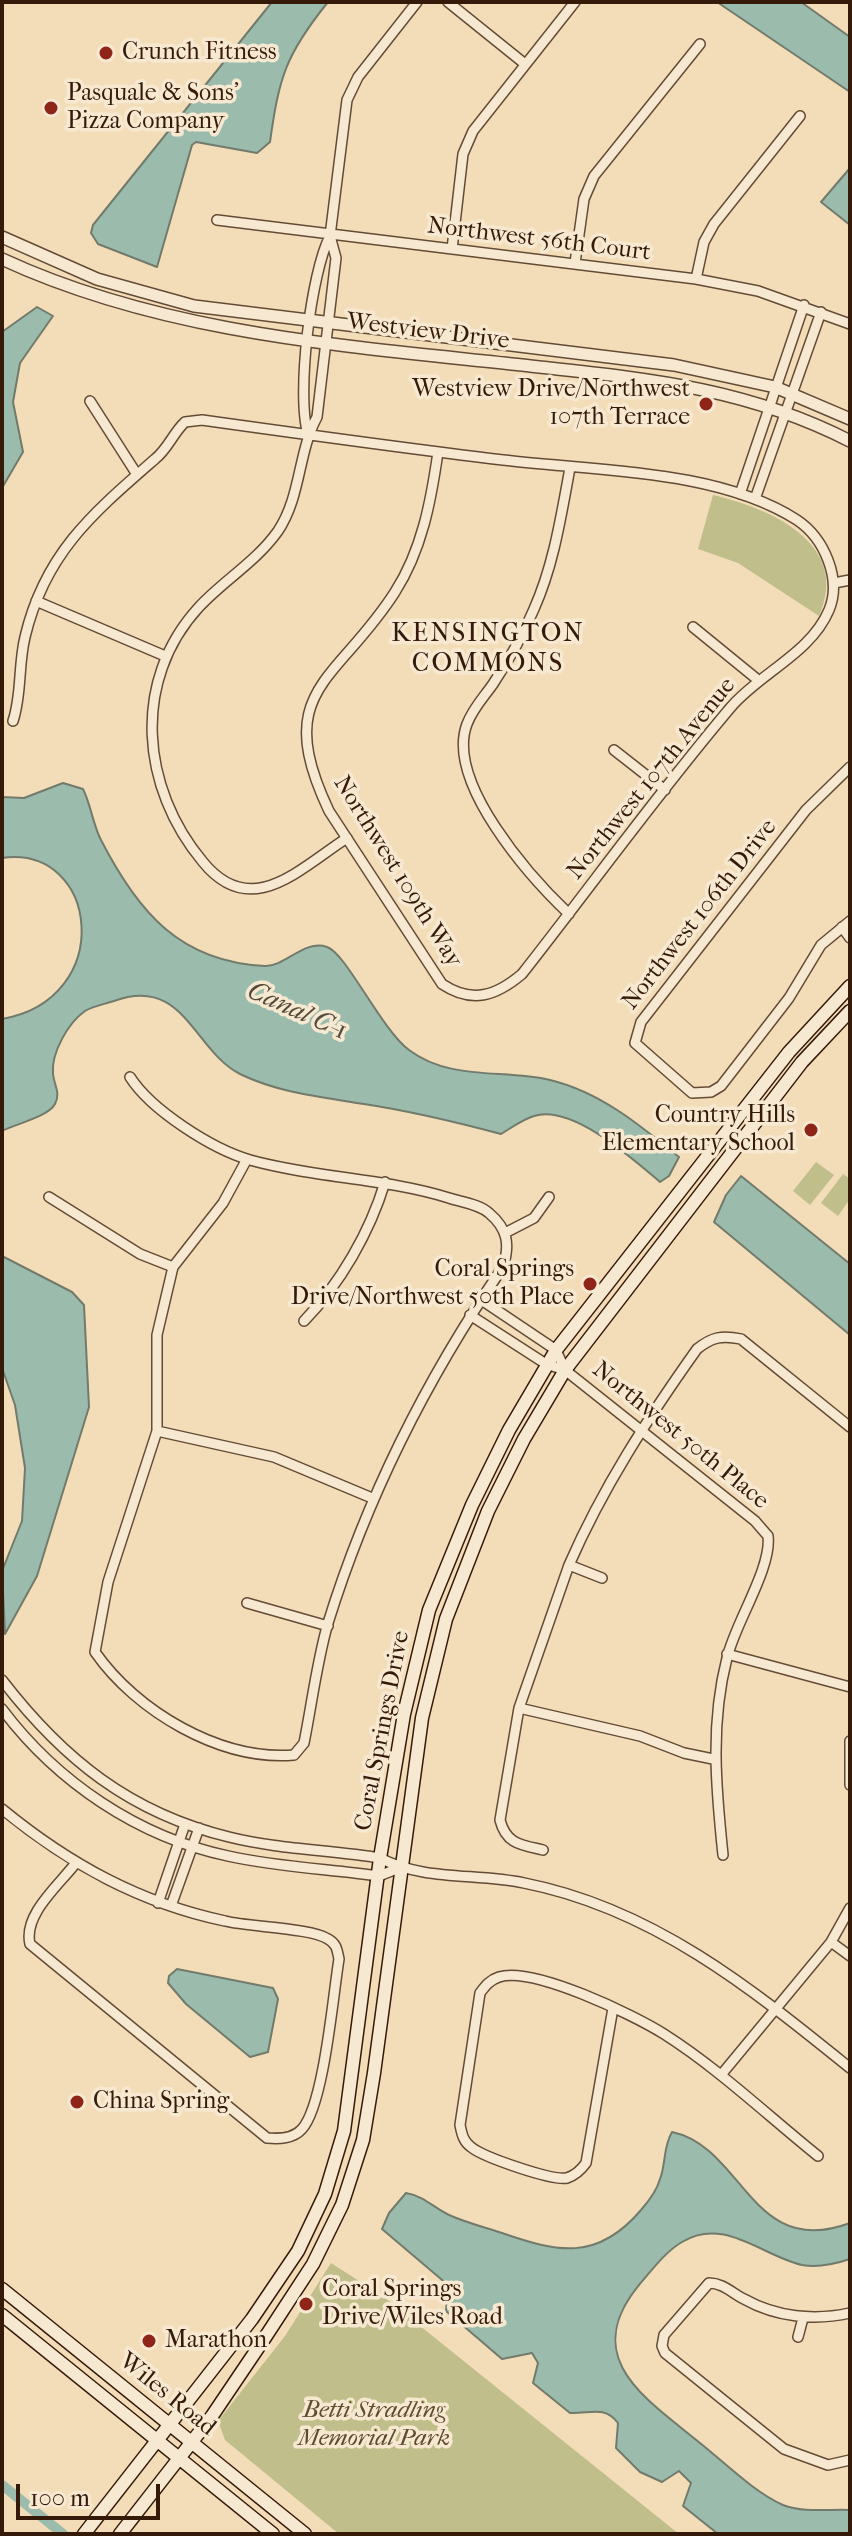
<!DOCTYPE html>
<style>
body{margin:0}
#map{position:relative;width:852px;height:2536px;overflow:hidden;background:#f3ddb8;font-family:"IM FELL French Canon",serif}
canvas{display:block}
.frame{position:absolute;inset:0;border:4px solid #351a09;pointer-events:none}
.scale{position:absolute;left:16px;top:2484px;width:144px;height:36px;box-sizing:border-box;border:4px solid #351a09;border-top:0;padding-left:10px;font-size:24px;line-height:28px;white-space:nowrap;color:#351a09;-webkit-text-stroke:6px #f7e9d1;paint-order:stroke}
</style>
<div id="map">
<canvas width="852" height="2536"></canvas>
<div class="frame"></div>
<div class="scale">100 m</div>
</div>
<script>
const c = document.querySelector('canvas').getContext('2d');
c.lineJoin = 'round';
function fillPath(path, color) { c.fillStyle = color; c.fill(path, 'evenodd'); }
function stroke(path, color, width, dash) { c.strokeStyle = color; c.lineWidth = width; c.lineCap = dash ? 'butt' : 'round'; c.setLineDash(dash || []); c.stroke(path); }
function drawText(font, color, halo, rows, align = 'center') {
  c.font = font + ' "IM FELL French Canon",serif'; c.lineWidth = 7; c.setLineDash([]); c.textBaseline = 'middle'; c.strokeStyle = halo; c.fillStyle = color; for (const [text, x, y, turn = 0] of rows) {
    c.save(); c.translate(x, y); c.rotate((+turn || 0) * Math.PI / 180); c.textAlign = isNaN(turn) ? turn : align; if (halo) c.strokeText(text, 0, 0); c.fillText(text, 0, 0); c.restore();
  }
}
fillPath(new Path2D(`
 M713,495C769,508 852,543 819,616L738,563L698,549Z
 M816,1162L834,1175L810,1205L793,1191Z
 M843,1174L850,1179V1199L838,1216L821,1203Z
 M331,2263L384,2297L679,2534H339L225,2440L218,2421L285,2336Z`), '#c0bf8b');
const water = new Path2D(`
 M272,2H328C286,54 279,77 270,142L257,153L196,142L192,145L157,267L98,244L91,233L93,225Z
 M717,2H801L850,37V92Z
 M850,168V225L821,202Z
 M37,307L53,316L20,363L13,402L23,452L2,488V332Z
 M63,783L83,789C91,805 93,825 101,840C138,912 180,962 265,966C285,967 304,939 327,947C346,953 381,1029 409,1050C450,1081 503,1069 550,1080C600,1092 640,1125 679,1157L669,1176L660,1182C633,1159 572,1104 534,1116C523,1119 511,1128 501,1134C456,1122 410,1111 364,1104C322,1097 279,1093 240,1074C193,1050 184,975 114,1001C105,1004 93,1006 85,1011C68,1023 51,1053 53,1074C54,1085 61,1093 55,1104C48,1117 15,1124 2,1131V1019C117,999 99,844 2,858V797L24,798Z
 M741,1176L850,1264V1335L714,1222L726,1195Z
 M2,1256L72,1292L84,1305L89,1407L37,1576L5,1634L2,1571L22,1521L25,1468L15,1405L2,1368Z
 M177,1969L273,1988L278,1999L268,2052L250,2057L186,2004L168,1983L169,1976Z
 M672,2132C744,2147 751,2260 850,2223V2259C835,2264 818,2268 802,2265C762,2256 724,2216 682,2242C665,2252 652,2270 639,2285C579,2358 645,2398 700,2443C725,2463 754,2492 783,2505C803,2513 829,2509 850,2510V2534H718L683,2506L691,2483L679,2471L662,2482L640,2472L616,2448L618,2423C604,2405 590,2414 570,2413L533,2383L538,2363L532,2353L502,2359L446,2311L448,2285L382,2229L389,2213L406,2193C424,2196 434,2208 449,2215C467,2223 484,2227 502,2233C557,2252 597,2262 641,2210C648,2202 657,2190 660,2179C666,2164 663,2147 672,2132Z`);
fillPath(water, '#9bbcad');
stroke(water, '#727b6b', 2);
stroke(new Path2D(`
 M2,2485L63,2534`), '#9bbcad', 10);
const minor = new Path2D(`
 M448,2L525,64
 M217,220L696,279L758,291L850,324
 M330,236L336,258L317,417C298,452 301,497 278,531C256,562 224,580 199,607C131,681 141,788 203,862C251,921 299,869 347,838
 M452,249L463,154L473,131L575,2
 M575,263L584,199L594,176L700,44
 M696,279L704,242L714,224L800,116
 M90,401L136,473
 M308,434C296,395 311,272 330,236L347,100L358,77L417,2
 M740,494L804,305
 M755,499L821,312
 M834,583L850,580
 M36,601L165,656
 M693,627L758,680
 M13,721C22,694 18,666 25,637C45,553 93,513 155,459C168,449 173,433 185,422L202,420C302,434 402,448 503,460C594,471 718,469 797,520C824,538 842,579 829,610C811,653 760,673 731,707C658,793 592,885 522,974C496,996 472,1004 442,984L329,811C271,689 337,683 395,592C422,550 431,501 438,452
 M614,750L665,790
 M850,767L806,810L641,1022L635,1043L692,1093L711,1092L721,1086L789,998L821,945L850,921
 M569,914C531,878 445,782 467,724C473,708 484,697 493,684C509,660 523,635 534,609C554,564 561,516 570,468
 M842,927L850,938
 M130,1077C151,1110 212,1149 250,1160C315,1178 384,1178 449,1198C461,1202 479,1204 489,1213C508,1229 510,1245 503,1267C427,1378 368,1494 328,1623C317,1661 312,1703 304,1743L294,1755C220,1761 136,1711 95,1652L108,1582L157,1431V1335L173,1267L223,1203L247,1159
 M49,1197L140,1254L173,1267
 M505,1233L534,1218L549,1197
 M480,1299L556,1350L565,1370
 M470,1315L546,1364L565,1370L755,1521L768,1536C772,1568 735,1623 727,1658C710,1724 716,1788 723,1855
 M304,1321C340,1284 370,1232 385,1182
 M157,1431L274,1457L372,1498
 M569,1565C603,1487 648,1418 697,1349C712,1337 722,1335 741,1339L850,1427
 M247,1603L328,1626
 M727,1654L850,1687
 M2,1680C63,1759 130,1813 229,1837C277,1849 330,1850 380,1858C424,1881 476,1873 524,1883C652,1908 751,1988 850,2068
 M519,1708L640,1736L684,1753L713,1759
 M2,1709C57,1782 138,1837 228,1856C277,1867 329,1869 379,1876L399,1868
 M850,1741V1785
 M2,1809C69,1864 140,1903 225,1921C249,1927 311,1928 328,1939C337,1944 337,1950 339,1959C333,1995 324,2105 302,2129C293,2139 279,2139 267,2138L30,1944C23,1915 58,1886 75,1864
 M543,1850C521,1845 506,1844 500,1820L519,1708L569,1565L602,1578
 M158,1903L185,1824
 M171,1906L199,1828
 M831,1942L850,1956
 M613,2008L586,2163C581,2170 576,2175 567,2178C552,2181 483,2157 471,2147C463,2141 462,2134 460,2125L480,1993C486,1985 490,1980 499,1977C533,1966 634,2015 664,2034C719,2069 767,2115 818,2156
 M721,2075L831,1942L850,1908
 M850,2313C814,2321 776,2317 744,2299C732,2293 723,2283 709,2283L664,2335L662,2346L665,2353L784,2449L828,2465L850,2460
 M798,2337L803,2318`);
const tertiary = new Path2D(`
 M2,237L97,279L194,306L674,365L775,387L850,419
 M2,259C164,334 346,346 522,365C639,378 743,386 850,441`);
const secondary = new Path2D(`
 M2,2289L305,2534
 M2,2315L273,2534
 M84,2534L252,2319L298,2251L325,2194L344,2131L380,1858L404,1714L429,1610L472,1505L509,1430L556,1350L789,1052L850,986
 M120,2534L212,2416L266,2336L313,2264L342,2205L363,2140L374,2073L422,1718L446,1619L488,1511L524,1439L565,1370L802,1062L850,1011`);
stroke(minor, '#644b35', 12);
stroke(tertiary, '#644b35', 14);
stroke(secondary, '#351a09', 15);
stroke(minor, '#f7e9d1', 9);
stroke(tertiary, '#f7e9d1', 11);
stroke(secondary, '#f7e9d1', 12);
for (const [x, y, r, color] of [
 [106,53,8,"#8f2418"],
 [51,108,8,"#8f2418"],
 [706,404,8,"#8f2418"],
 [811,1130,8,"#8f2418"],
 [590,1284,8,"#8f2418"],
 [77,2102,8,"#8f2418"],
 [306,2304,8,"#8f2418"],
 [149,2341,8,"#8f2418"]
]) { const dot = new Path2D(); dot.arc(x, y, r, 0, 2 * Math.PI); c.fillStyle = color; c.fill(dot); stroke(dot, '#f7e9d1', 3); }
drawText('24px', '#351a09', '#f7e9d1', [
 ["Crunch Fitness",122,53],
 ["Pasquale & Sons'",67,94],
 ["Pizza Company",67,122],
 ["Westview Drive/Northwest",690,390,"right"],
 ["107th Terrace",690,418,"right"],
 ["Country Hills",795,1116,"right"],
 ["Elementary School",795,1144,"right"],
 ["Coral Springs",574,1270,"right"],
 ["Drive/Northwest 50th Place",574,1298,"right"],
 ["China Spring",93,2102],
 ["Coral Springs",322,2290],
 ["Drive/Wiles Road",322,2318],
 ["Marathon",165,2341]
], 'left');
drawText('24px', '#351a09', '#f7e9d1', [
 ["Northwest 56th Court",539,240,7],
 ["Westview Drive",428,332,7],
 ["Northwest 107th Avenue",652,779,-51],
 ["Northwest 109th Way",397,872,58],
 ["Northwest 106th Drive",700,915,-52],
 ["Northwest 50th Place",680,1436,39],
 ["Coral Springs Drive",383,1731,-79],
 ["Wiles Road",167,2395,39]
]);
drawText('italic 24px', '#5f4c30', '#f7e9d1', [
 ["Betti Stradling",374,2411],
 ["Memorial Park",374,2439]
]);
c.letterSpacing = '2px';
drawText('26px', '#351a09', '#f7e9d1', [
 ["KENSINGTON",488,635],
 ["COMMONS",488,665]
]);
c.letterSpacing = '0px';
drawText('italic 26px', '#544b3a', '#f7e9d1', [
 ["Canal C-1",297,1012,24]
]);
</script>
